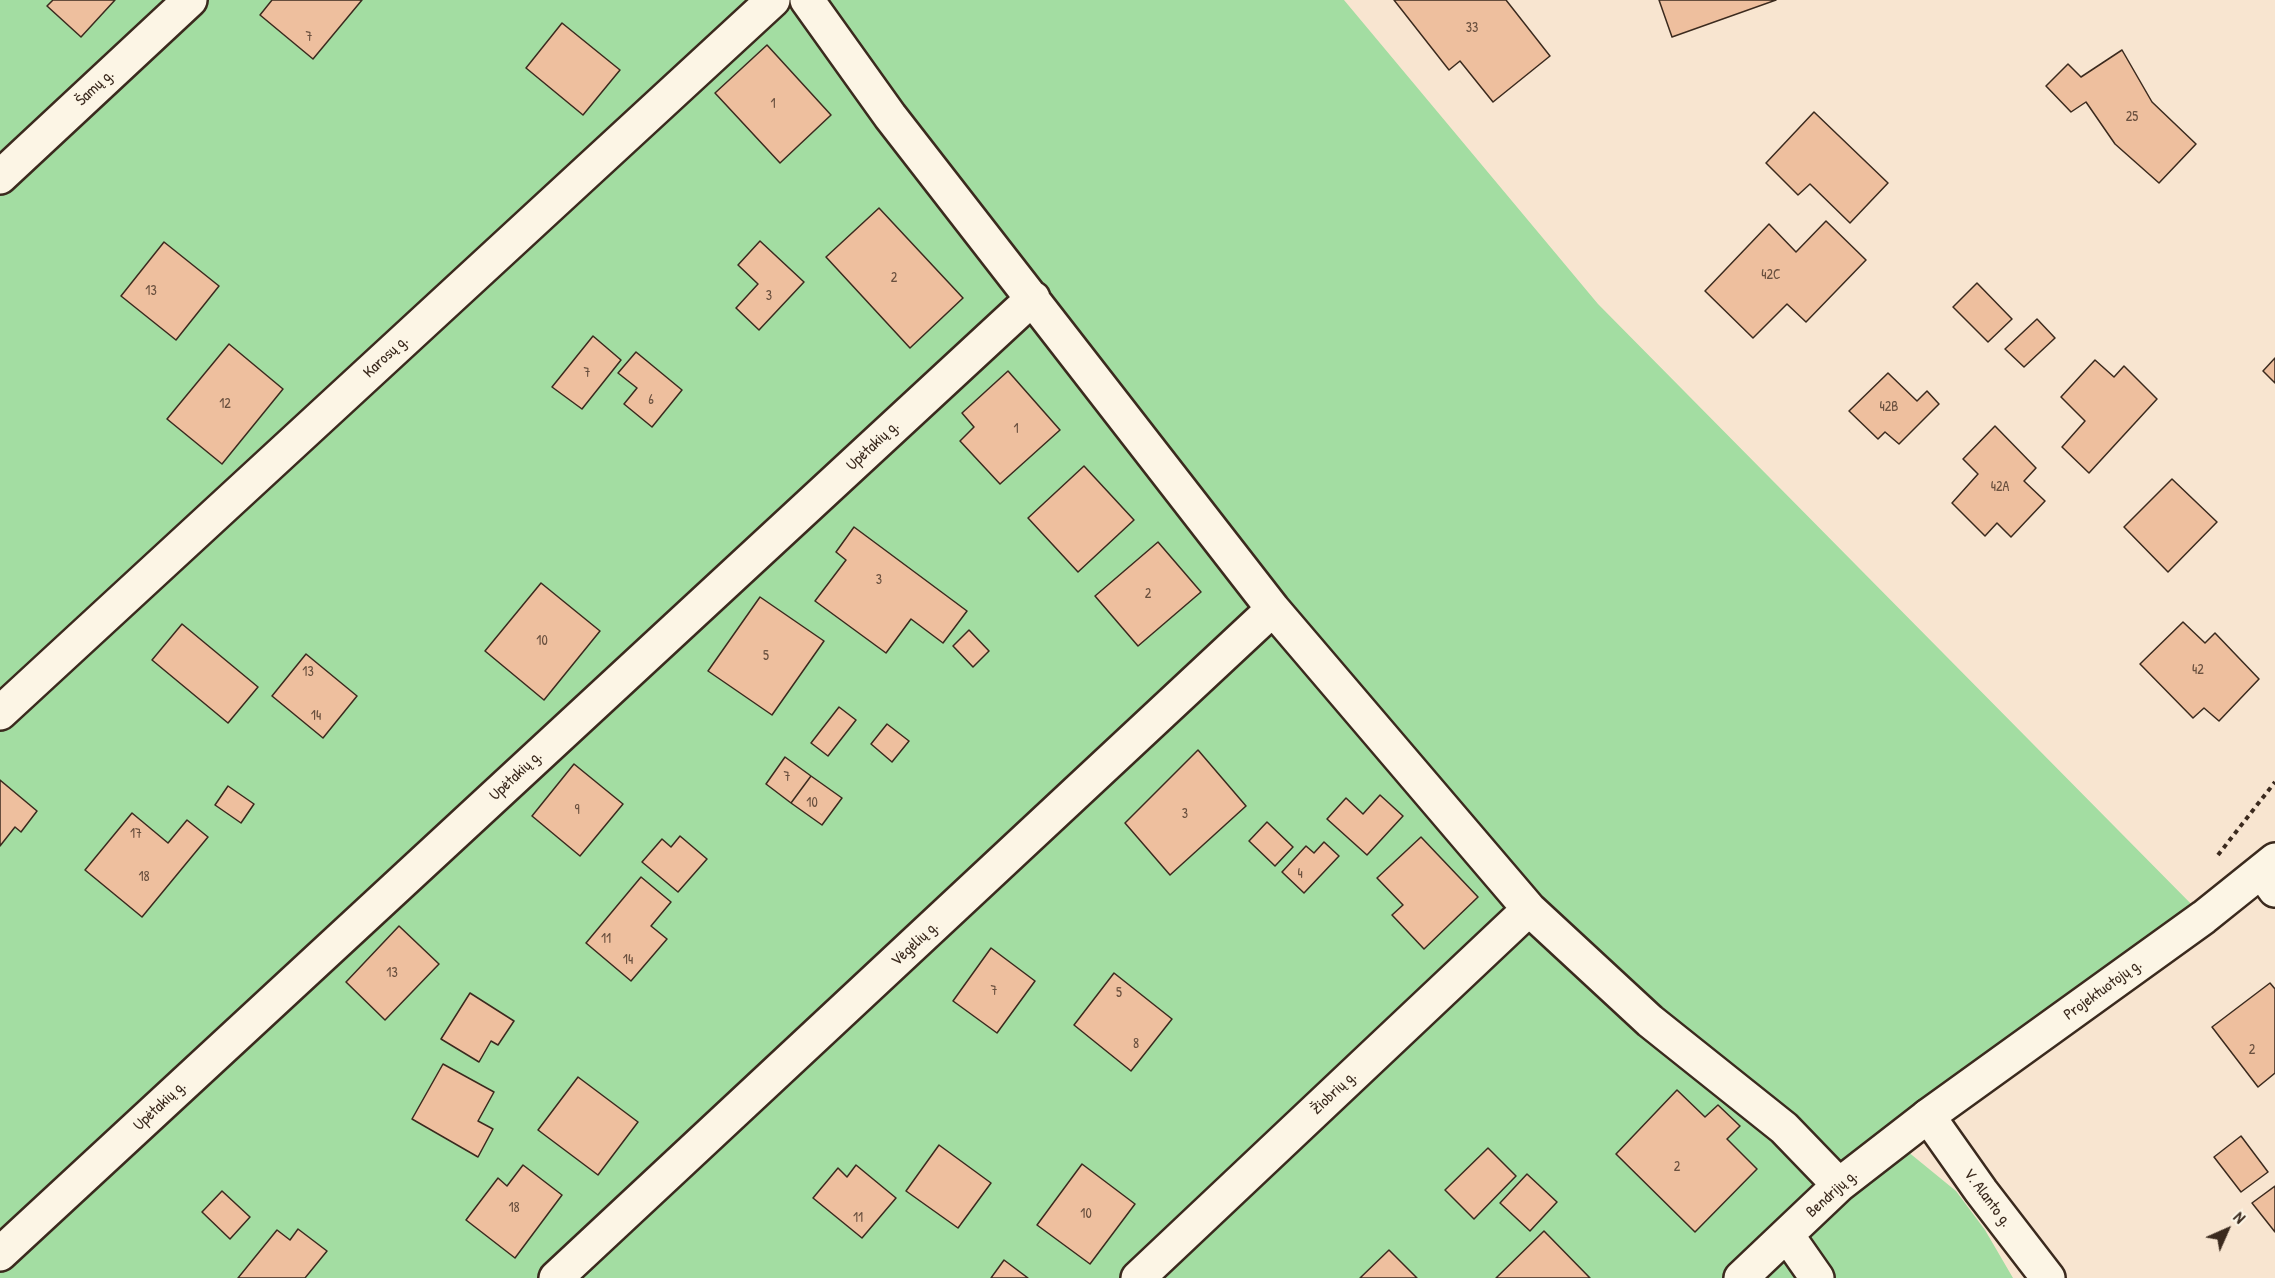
<!DOCTYPE html>
<meta charset="utf-8">
<style>
body{margin:0}
#map{position:relative;width:2275px;height:1278px;overflow:hidden;background:#f8e5d0;font-family:"Patrick Hand",sans-serif}
canvas{display:block}
.north{position:absolute;left:2197px;top:1200px;width:60px;height:60px;-webkit-text-stroke:4px #fcf5e5;paint-order:stroke;rotate:45deg;font-size:16px;font-weight:700;line-height:24px;text-align:center;color:#3b2a1e}
.north::after{content:'';display:block;margin:auto;width:21px;height:27px;background:#3b2a1e;clip-path:polygon(50% 0,100% 100%,50% 72%,0 100%)}
</style>
<div id="map">
<canvas width="2275" height="1278"></canvas>
<div class="north">N</div>
</div>
<script>
const c = document.querySelector('canvas').getContext('2d');
c.lineJoin = 'round';
function fillPath(path, color) { c.fillStyle = color; c.fill(path, 'evenodd'); }
function stroke(path, color, width, dash) { c.strokeStyle = color; c.lineWidth = width; c.lineCap = dash ? 'butt' : 'round'; c.setLineDash(dash || []); c.stroke(path); }
function drawText(font, color, halo, rows, align = 'center') {
  c.font = font + ' "Patrick Hand",sans-serif'; c.lineWidth = 4.5; c.setLineDash([]); c.textBaseline = 'middle'; c.strokeStyle = halo; c.fillStyle = color; for (const [text, x, y, turn = 0] of rows) {
    c.save(); c.translate(x, y); c.rotate((+turn || 0) * Math.PI / 180); c.textAlign = isNaN(turn) ? turn : align; if (halo) c.strokeText(text, 0, 0); c.fillText(text, 0, 0); c.restore();
  }
}
fillPath(new Path2D(`
 M0,0H1344L1598,304L2204,917L1896,1142L1956,1191L1985,1230L2013,1278H0Z`), '#a3dda2');
const building = new Path2D(`
 M53,0H115L81,37L47,6Z
 M272,0H362L313,59L260,15Z
 M1394,0H1506L1550,56L1493,102L1460,61L1449,70Z
 M1659,0H1776L1672,37Z
 M562,23L620,70L583,115L526,68Z
 M767,45L831,115L780,163L715,93Z
 M2122,50L2152,102L2196,144L2159,183L2115,144L2086,102L2071,112L2046,86L2068,64L2081,77Z
 M1814,112L1888,183L1850,223L1810,184L1798,195L1766,163Z
 M879,208L963,298L910,348L826,257Z
 M1826,221L1866,260L1806,322L1787,304L1753,338L1705,291L1769,224L1796,252Z
 M760,241L804,282L759,330L736,308L758,284L738,265Z
 M164,242L219,286L176,340L121,296Z
 M1977,283L2012,319L1988,342L1953,307Z
 M2037,319L2055,338L2024,367L2005,349Z
 M593,336L621,360L582,409L552,387Z
 M229,344L283,389L222,464L167,419Z
 M636,352L682,390L652,427L624,404L637,388L618,373Z
 M2275,358V383L2263,371Z
 M2095,360L2114,377L2124,366L2157,399L2089,473L2062,447L2085,421L2061,397Z
 M1008,371L1060,430L1000,484L960,441L974,427L962,413Z
 M1888,373L1917,401L1927,391L1939,404L1899,444L1885,432L1878,439L1849,411Z
 M1995,426L2036,468L2024,481L2045,501L2011,537L1997,523L1985,536L1952,503L1978,474L1963,459Z
 M1084,466L1134,520L1078,572L1028,518Z
 M2172,479L2217,522L2168,572L2124,527Z
 M854,527L967,611L943,643L911,619L886,653L815,601L846,560L836,552Z
 M1158,542L1201,592L1138,646L1095,596Z
 M541,583L600,631L544,700L485,651Z
 M760,597L824,641L772,715L708,671Z
 M2183,622L2205,643L2215,633L2259,679L2219,721L2204,708L2193,718L2140,664Z
 M182,624L258,687L228,723L152,660Z
 M969,630L989,651L973,667L953,646Z
 M306,654L357,696L323,738L272,696Z
 M839,707L856,720L828,756L811,743Z
 M887,724L909,741L892,762L871,744Z
 M1198,750L1246,806L1170,875L1125,823Z
 M785,757L811,776L791,803L766,784Z
 M574,764L623,804L580,856L532,816Z
 M811,776L842,798L822,825L791,803Z
 M0,780L37,811L21,832L15,827L0,846Z
 M228,786L254,804L241,823L215,805Z
 M1380,795L1403,816L1367,855L1327,819L1346,798L1363,814Z
 M132,813L168,843L187,820L208,837L142,917L85,870Z
 M1267,822L1293,847L1275,866L1249,841Z
 M680,836L707,859L678,892L642,862L662,839L671,847Z
 M1421,837L1478,897L1424,949L1392,915L1403,905L1377,878Z
 M1324,842L1339,856L1304,893L1282,872L1306,846L1314,853Z
 M641,877L671,902L651,926L667,939L631,981L586,943Z
 M399,926L439,964L385,1020L346,982Z
 M991,948L1035,981L997,1033L953,1001Z
 M1114,973L1172,1019L1131,1071L1074,1025Z
 M2270,983L2275,989V1073L2258,1087L2212,1027Z
 M470,993L514,1021L498,1045L491,1041L479,1062L441,1039Z
 M443,1064L494,1092L478,1121L493,1129L478,1157L412,1119Z
 M578,1077L638,1122L598,1175L538,1130Z
 M1677,1090L1705,1117L1718,1105L1740,1126L1727,1139L1757,1169L1695,1232L1616,1154Z
 M2241,1136L2268,1172L2241,1192L2214,1157Z
 M939,1145L991,1183L958,1228L906,1191Z
 M1488,1148L1516,1176L1474,1219L1445,1190Z
 M1082,1164L1135,1204L1090,1264L1037,1225Z
 M523,1165L562,1195L515,1258L466,1220L498,1178L507,1186Z
 M856,1165L896,1198L862,1238L813,1198L838,1168L847,1177Z
 M1527,1174L1557,1202L1530,1231L1500,1203Z
 M2275,1186V1232L2252,1203Z
 M222,1191L250,1217L230,1239L202,1212Z
 M298,1229L327,1251L305,1278H238L277,1230L290,1240Z
 M1544,1231L1590,1278H1496Z
 M1389,1250L1417,1278H1360Z
 M1004,1260L1028,1278H991Z`);
fillPath(building, '#eebf9e');
stroke(building, '#3b2a1e', 1.5);
const minor = new Path2D(`
 M807,0L890,116L1273,609L1529,909L1650,1021L1784,1128L1839,1185
 M0,177L190,0
 M0,713L773,0
 M2262,872L2275,890
 M1787,1235L1817,1278
 M0,1254L1033,298
 M556,1278L1273,609
 M1138,1278L1529,909
 M1741,1278L1839,1185L1928,1116`);
const major = new Path2D(`
 M2048,1278L1981,1191L1928,1116L2204,917L2275,860`);
stroke(minor, '#3b2a1e', 38);
stroke(major, '#3b2a1e', 38);
stroke(new Path2D(`
 M2218,855L2275,782`), '#3b2a1e', 4, [4.5, 4.5]);
stroke(minor, '#fcf5e5', 33);
stroke(major, '#fcf5e5', 33);
drawText('14px', '#684f3e', null, [
 ["33",1472,28],
 ["7",309,37],
 ["1",773,104],
 ["25",2132,117],
 ["42C",1771,275],
 ["2",894,278],
 ["13",151,291],
 ["3",769,296],
 ["7",587,373],
 ["6",651,400],
 ["12",225,404],
 ["42B",1889,407],
 ["1",1016,429],
 ["42A",2000,487],
 ["3",879,580],
 ["2",1148,594],
 ["10",542,641],
 ["5",766,656],
 ["42",2198,670],
 ["13",308,672],
 ["14",316,716],
 ["7",787,777],
 ["10",812,803],
 ["9",577,810],
 ["3",1185,814],
 ["17",136,834],
 ["4",1300,874],
 ["18",144,877],
 ["11",606,939],
 ["14",628,960],
 ["13",392,973],
 ["7",994,991],
 ["5",1119,993],
 ["8",1136,1044],
 ["2",2252,1050],
 ["2",1677,1167],
 ["18",514,1208],
 ["10",1086,1214],
 ["11",858,1218]
]);
drawText('16px', '#3b2a1e', '#fcf5e5', [
 ["Šamų g.",95,88,-43],
 ["Karosų g.",386,357,-43],
 ["Upėtakių g.",873,446,-43],
 ["Upėtakių g.",516,776,-43],
 ["Vėgėlių g.",915,944,-43],
 ["Projektuotojų g.",2103,990,-36],
 ["Žiobrių g.",1334,1093,-43],
 ["Upėtakių g.",160,1106,-43],
 ["Bendrijų g.",1832,1194,-42],
 ["V. Alanto g.",1987,1198,53]
]);
</script>
